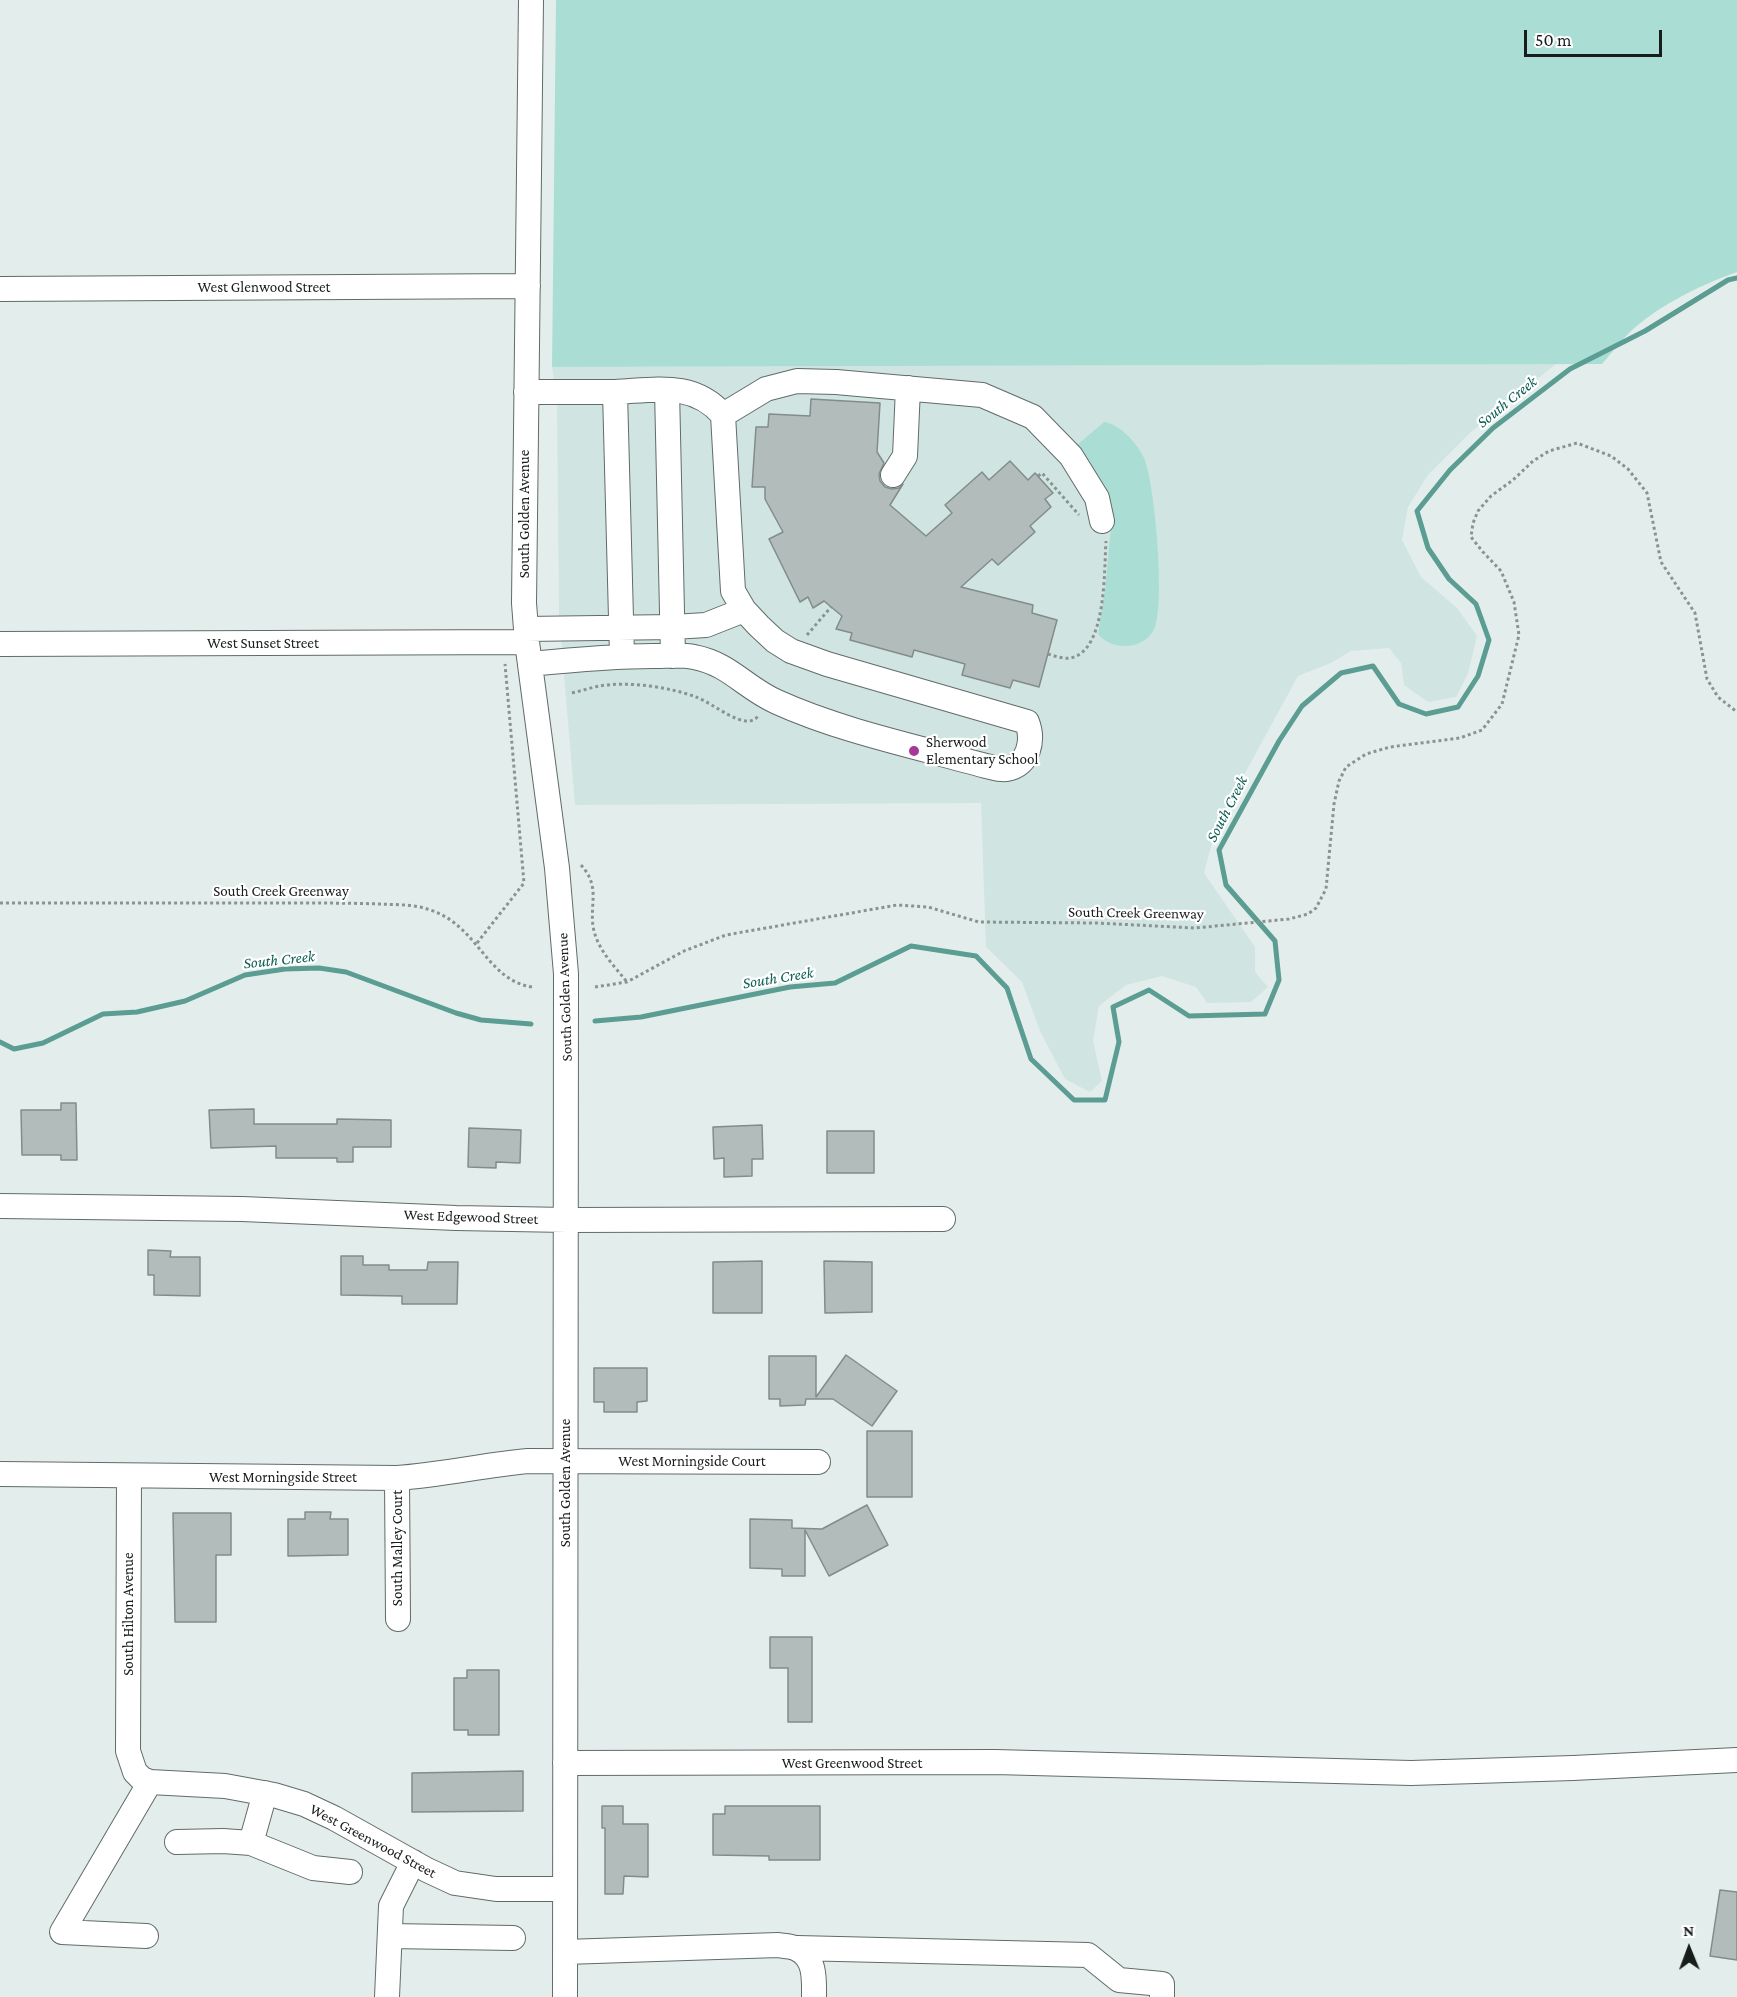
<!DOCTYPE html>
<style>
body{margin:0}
#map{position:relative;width:1737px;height:1997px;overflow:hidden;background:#e3eeec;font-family:"Crimson Pro",serif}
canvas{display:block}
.north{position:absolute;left:1659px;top:1919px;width:60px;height:60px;-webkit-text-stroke:4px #fff;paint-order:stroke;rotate:359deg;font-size:16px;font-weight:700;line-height:24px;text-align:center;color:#181c1b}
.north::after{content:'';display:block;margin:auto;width:21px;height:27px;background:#181c1b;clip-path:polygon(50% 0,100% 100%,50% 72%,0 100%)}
.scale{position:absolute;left:1524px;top:30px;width:138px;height:27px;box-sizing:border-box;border:3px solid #181c1b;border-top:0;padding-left:8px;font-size:18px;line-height:21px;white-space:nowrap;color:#181c1b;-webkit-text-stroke:4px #fff;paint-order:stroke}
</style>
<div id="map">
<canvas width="1737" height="1997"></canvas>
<div class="north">N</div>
<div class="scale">50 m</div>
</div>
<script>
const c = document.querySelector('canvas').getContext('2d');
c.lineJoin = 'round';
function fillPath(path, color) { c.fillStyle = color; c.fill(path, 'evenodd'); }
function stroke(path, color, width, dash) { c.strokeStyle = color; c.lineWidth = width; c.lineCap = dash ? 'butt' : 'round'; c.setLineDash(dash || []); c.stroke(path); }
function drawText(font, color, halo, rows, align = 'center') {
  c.font = font + ' "Crimson Pro",serif'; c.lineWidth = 4.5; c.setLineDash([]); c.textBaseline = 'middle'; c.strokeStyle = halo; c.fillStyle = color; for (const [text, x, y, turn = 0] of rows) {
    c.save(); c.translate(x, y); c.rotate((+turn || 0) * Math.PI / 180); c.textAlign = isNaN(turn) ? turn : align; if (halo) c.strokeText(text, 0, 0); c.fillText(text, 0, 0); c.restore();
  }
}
fillPath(new Path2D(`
 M1556,364L1470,433L1428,475L1408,507L1402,540L1421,577L1457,608L1477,636L1468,674L1456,697L1428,702L1404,685L1401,663L1389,648L1351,651L1331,663L1298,676L1231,799L1213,839L1204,873L1255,947V972L1268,987L1251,1002L1207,1003L1196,987L1162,976L1126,985L1099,1006L1093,1041L1102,1081L1090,1092L1065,1079L1040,1031L1022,982L986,947L981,803L575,805L559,615L557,404L552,367Z`), '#d0e5e1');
fillPath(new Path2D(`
 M556,0H1737V272C1700,285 1655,307 1627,335C1618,344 1610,355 1602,364L552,367Z
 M1104,422C1120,424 1137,443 1144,458C1155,484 1165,600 1155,627C1146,650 1112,652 1098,634L1105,590L1112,516L1097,475L1077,445Z`), '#aaded5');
stroke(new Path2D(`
 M595,1021L641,1017L790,987L835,983L911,946L976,956L1007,988L1031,1059L1074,1100H1105L1119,1042L1113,1007L1149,990L1189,1016L1265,1014L1279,980L1275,941L1226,885L1219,850L1279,741L1302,706L1341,673L1373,666L1399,704L1426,714L1458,707L1478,676L1489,640L1476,604L1449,579L1428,548L1417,511L1450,470L1493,428L1570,369L1645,331L1728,280L1737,278
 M0,1042L14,1049L43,1043L103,1014L137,1012L185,1001L245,975L285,969L319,968L346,972L456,1013L481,1020L531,1024`), '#5b9d93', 5);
const building = new Path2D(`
 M811,399L880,403L877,452L884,463L879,474L880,481L885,487L892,489L899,488L903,484L890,505L926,536L952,513L945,505L982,472L989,480L1010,461L1028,480L1035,473L1053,493L1045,499L1051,507L1030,526L1035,532L998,565L992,559L961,587L1033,605L1032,613L1057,620L1039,687L1013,680L1010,688L962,675L965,664L914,650L912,657L850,640L852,633L836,629L842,616L824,601L813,608L808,597L800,602L769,539L783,532L765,499V487H752L756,427H768L769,414L810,416Z
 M61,1103H76L77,1160H61V1155H22L21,1110H61Z
 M254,1109V1124H337V1119L391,1120V1147H353V1162H337V1158H276V1146L211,1148L209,1110Z
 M762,1125L763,1159H752V1176L724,1177V1158L714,1159L713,1127Z
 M469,1128L521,1130L520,1163L496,1162V1168L468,1167Z
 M827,1131H874V1173H827Z
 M148,1250L171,1251L170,1257H200V1296L154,1295V1275H148Z
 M341,1256H363V1265H389V1270H427L428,1262H458L457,1304H402V1296L341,1295Z
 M762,1261V1313H713V1262Z
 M824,1261L872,1262V1312L825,1313Z
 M846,1355L897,1391L872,1426L833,1399H806L805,1405L780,1406V1399H769V1356H816V1397Z
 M594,1368H647V1401L637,1402V1412H604V1402H594Z
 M867,1431H912V1497H867Z
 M867,1505L888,1545L829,1576L805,1530V1576H782V1569L750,1568V1519L792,1520V1528L822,1529Z
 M305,1512H331L330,1519H348V1555L288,1556V1519H305Z
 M173,1513H231V1555H216V1622H175Z
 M770,1637H812V1722H788V1668H770Z
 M467,1670H499V1735H468V1730H454V1678H467Z
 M523,1771V1811L412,1812V1773Z
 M602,1806H623V1824H648V1877L624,1876L623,1894H605V1828H602Z
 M725,1806H820V1860H769V1856L713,1855V1814H725Z
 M1720,1890L1737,1892V1960L1710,1956Z`);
fillPath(building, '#b2bdbb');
stroke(building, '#828c8a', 1.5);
const minor = new Path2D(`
 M531,0L524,603L527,642L557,868L566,974L565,1997
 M0,289L528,286
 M667,390L673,656
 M526,392H615
 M723,415L766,389L797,381L836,382L982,395L1033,417L1071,456L1097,498L1102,521
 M893,475L905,456L908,388
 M526,629L673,627L706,625L744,610
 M0,644L527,642
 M530,664C571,660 612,656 653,656C666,656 681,654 694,657C730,664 745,688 777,702C841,731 918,747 986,766C992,767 1000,770 1006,769C1029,766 1034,740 1027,722L827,664L791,651L775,641L759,626L744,610L733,591L723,415C693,381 656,390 615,392L622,656
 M0,1206L242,1209L456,1218L567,1220L943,1219
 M0,1474L397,1478C441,1475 484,1465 528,1461L818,1462
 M129,1476L128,1751L135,1772L142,1779L150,1782L225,1786L274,1795L304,1804L334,1818L427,1870L455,1883L496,1889H565
 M397,1478L398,1619
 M565,1763L995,1762L1411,1773L1573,1768L1737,1760
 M177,1842L223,1841L251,1843L313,1868L350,1872
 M251,1843L265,1793
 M146,1936L62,1932L150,1782
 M390,1936L513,1938
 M797,1948L1088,1955L1119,1980L1162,1984V1997
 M565,1952L778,1945C783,1946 792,1946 797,1949C816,1958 814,1980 814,1997
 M387,1997L391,1906L413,1862`);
stroke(minor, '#616b69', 26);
stroke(new Path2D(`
 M1038,476L1042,473L1079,515
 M807,635L831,607
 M1048,654C1055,656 1063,659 1070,658C1107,652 1104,569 1106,541
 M572,693C581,691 590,688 599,686C627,681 670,687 696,697C712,702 746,733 758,716
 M581,865C602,888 588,906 594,931C599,951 615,967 627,982
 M0,903C97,903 194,903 290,903C321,903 351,903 381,904C397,905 415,904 430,910C478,925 486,980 532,987
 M477,943L524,883L505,664
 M595,987L627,982L684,951L726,935L897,905L928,907L979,922L1096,923L1195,928L1289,919L1308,914L1316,908L1326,889L1334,804L1339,781L1346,767L1366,754L1390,747L1460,738L1482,730L1502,704L1519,635L1514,602L1501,571L1483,552L1471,537L1473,523L1478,511L1491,496L1513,480L1533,461L1549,451L1577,443L1611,456L1628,469L1647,493L1661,562L1695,613L1707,679L1718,697L1737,712`), '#8b9391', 3, [3, 3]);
stroke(minor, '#fff', 24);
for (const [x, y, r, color] of [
 [914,751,6,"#a63998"]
]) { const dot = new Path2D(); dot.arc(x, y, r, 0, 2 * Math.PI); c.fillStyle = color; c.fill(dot); stroke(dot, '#fff', 2); }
drawText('15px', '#181c1b', '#fff', [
 ["West Glenwood Street",264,287],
 ["South Golden Avenue",524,514,-90],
 ["West Sunset Street",263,643],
 ["South Creek Greenway",281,891],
 ["South Creek Greenway",1136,913,1],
 ["South Golden Avenue",565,997,-92],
 ["West Edgewood Street",471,1217,2],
 ["West Morningside Court",692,1461],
 ["West Morningside Street",283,1477],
 ["South Golden Avenue",565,1483,-90],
 ["South Malley Court",397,1548,-90],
 ["South Hilton Avenue",128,1614,-90],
 ["West Greenwood Street",852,1763],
 ["West Greenwood Street",373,1841,28]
]);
drawText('15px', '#181c1b', '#fff', [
 ["Sherwood",926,742],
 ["Elementary School",926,759]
], 'left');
drawText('italic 16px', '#0f5e55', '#fff', [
 ["South Creek",1507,402,-39],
 ["South Creek",1227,809,-63],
 ["South Creek",279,960,-6],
 ["South Creek",778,978,-9]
]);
</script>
